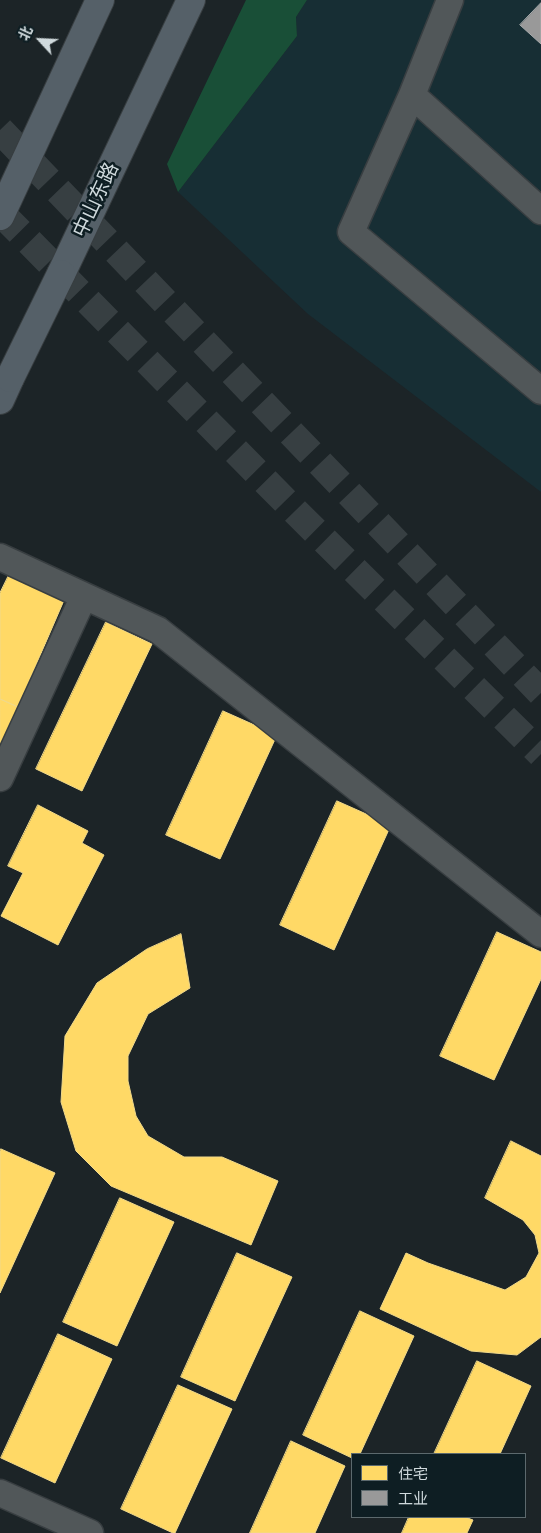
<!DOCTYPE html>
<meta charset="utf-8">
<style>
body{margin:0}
#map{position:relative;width:541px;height:1533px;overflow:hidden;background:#1c2427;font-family:"Alegreya Sans","Noto Sans SC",sans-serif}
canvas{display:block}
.legend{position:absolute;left:351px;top:1453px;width:175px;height:65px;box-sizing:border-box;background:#0e1e23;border:1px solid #5c696d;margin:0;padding:6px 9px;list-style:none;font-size:15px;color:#d0dadd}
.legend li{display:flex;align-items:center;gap:10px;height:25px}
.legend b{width:25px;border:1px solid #5c696d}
.north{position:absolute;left:15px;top:15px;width:50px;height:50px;-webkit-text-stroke:4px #0e1e23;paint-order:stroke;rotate:295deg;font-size:14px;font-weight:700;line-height:20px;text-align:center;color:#d0dadd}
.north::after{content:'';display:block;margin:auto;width:18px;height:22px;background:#d0dadd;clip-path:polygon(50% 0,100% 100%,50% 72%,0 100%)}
</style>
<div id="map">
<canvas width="541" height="1533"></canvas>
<ul class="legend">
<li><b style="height:14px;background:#ffd966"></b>住宅</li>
<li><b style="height:14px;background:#999"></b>工业</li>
</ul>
<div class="north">北</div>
</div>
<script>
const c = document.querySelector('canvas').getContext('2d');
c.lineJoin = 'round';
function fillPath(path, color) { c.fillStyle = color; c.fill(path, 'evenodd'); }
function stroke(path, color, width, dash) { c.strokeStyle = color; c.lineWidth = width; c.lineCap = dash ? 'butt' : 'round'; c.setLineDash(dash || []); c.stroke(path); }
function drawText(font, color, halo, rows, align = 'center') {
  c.font = font + ' "Alegreya Sans","Noto Sans SC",sans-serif'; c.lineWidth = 5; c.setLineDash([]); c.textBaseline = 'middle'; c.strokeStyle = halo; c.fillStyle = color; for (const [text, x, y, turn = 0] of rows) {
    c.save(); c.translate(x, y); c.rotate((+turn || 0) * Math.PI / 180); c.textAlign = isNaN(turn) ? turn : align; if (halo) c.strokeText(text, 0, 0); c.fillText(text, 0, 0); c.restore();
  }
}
fillPath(new Path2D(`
 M307,0H541V492L308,314L178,192L297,36L296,17Z`), '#172e34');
fillPath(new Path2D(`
 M246,0H307L296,17L297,36L178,192L167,164Z`), '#194f37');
const homes = new Path2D(`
 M10,573L65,598L18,707L0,699V593Z
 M106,622L152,644L82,791L36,769Z
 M0,699L18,707L0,747Z
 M223,711L277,735L220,859L166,835Z
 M337,801L391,825L334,950L280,925Z
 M38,805L88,831L82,843L104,855L58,945L1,916L23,873L8,866Z
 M497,932L541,952V979L494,1080L440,1056Z
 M181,934L190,988L148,1014L128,1056V1081L136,1116L148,1136L184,1157H222L278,1181L251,1245L111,1186L76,1151L61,1102L65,1036L97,983L147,949Z
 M511,1141L541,1156V1337L517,1355L471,1351L380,1309L406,1253L428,1263L505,1290L526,1277L539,1253L535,1235L523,1220L485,1198Z
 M1,1149L55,1173L0,1293V1151Z
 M120,1198L174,1222L117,1346L63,1322Z
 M237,1253L292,1277L235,1401L181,1377Z
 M360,1311L414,1336L360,1454H352V1458L303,1435Z
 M58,1334L112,1359L55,1483L1,1458Z
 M477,1361L531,1386L500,1454H434Z
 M178,1385L232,1409L175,1533H173L121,1509Z
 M291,1441L345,1466L315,1533H250Z
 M409,1517H465L473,1520L467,1533H402Z`);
fillPath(homes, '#ffd966');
stroke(homes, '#f1d98a', 1);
const industry = new Path2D(`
 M541,3V44L520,25Z`);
fillPath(industry, '#999');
stroke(industry, '#aaacad', 1);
stroke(new Path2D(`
 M0,130L541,693
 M0,212L297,513L541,754`), '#373f42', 28, [28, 14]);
const minor = new Path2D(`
 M450,0L412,95L541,211
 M412,95L351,232L541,391
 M0,557L158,630L541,934
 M0,778L84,596
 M0,1493L90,1533`);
const major = new Path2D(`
 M0,216L100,0
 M61,274L191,0
 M0,400L10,378`);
stroke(minor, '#383e41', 29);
stroke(major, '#383e41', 30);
stroke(minor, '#515759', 26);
stroke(major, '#556068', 28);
const majorBridge = new Path2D(`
 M10,378L61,274`);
stroke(majorBridge, '#383e41', 30, []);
stroke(majorBridge, '#556068', 28);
drawText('20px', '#d0dadd', '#0e1e23', [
 ["中山东路",96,200,-65]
]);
</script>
